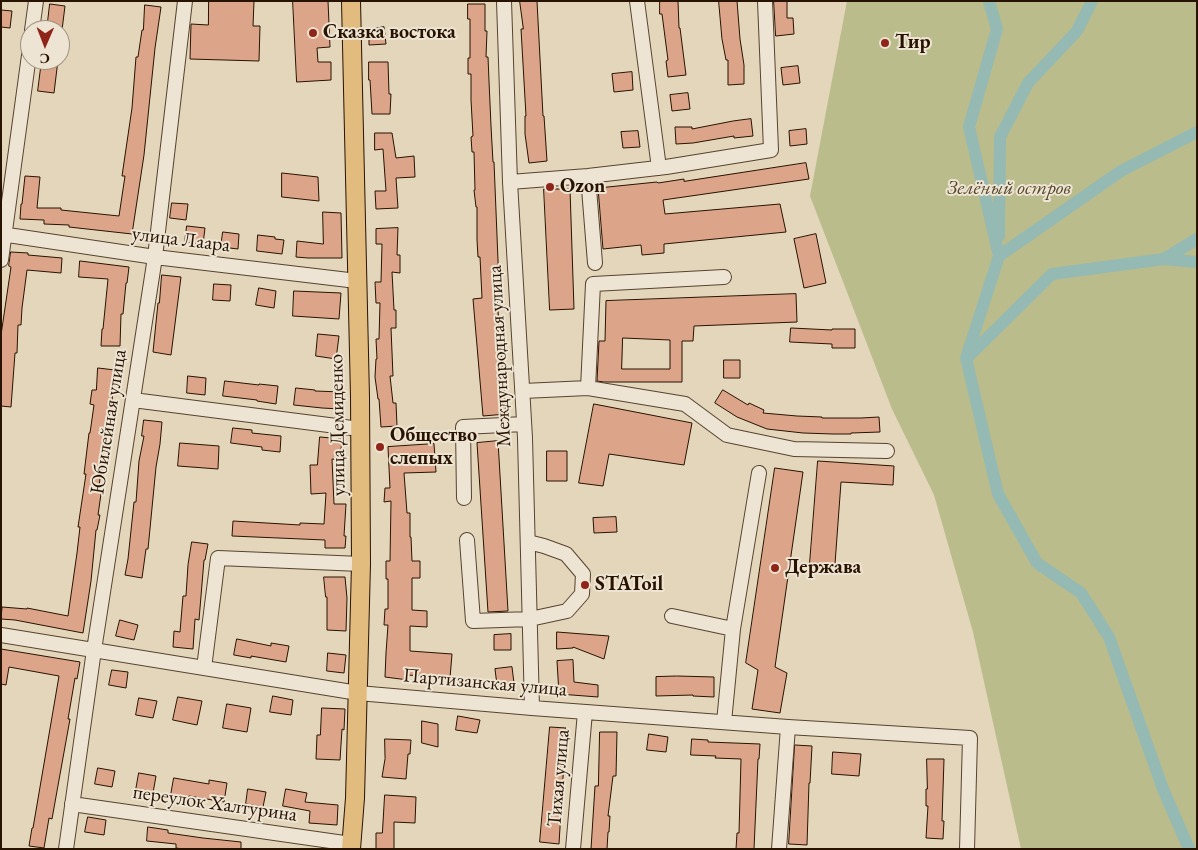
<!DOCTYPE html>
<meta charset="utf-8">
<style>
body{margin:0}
#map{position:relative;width:1198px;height:850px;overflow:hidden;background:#e3d6bb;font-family:"EB Garamond",serif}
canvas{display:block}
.frame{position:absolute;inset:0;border:2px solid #281200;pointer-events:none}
.north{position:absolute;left:20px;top:20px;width:50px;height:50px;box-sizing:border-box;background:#ede4d3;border:1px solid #9e907f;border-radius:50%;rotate:181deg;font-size:14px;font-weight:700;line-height:20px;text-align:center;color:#281200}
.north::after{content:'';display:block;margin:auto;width:18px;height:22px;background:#8f2418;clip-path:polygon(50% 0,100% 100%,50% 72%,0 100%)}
</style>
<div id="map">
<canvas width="1198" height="850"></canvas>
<div class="frame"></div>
<div class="north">С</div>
</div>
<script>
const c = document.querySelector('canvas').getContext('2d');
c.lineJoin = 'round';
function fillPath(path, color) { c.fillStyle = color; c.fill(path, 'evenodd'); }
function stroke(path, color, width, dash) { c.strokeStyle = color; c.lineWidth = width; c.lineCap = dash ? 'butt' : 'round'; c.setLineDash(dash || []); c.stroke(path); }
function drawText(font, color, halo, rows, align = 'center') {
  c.font = font + ' "EB Garamond",serif'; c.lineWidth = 4; c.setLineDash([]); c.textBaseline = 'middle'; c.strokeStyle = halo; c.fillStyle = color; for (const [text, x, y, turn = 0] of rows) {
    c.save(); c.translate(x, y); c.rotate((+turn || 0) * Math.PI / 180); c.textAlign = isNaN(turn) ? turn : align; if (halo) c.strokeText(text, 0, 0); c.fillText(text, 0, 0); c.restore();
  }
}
fillPath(new Path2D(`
 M847,1H1197V849H1021L973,632L934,495L892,409L810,196Z`), '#bbbc8b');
stroke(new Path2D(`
 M989,1L997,29L969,127L999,256L966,358L998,494L1037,563L1081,593L1109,637L1163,789L1189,849
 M999,236L1000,137L1028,83L1077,31L1092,1
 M999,256L1121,171L1197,132
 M1164,259L1197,262
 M969,356L1052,274L1164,259L1197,239`), '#95b9b3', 12);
const building = new Path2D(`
 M209,1H254L253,26H260L259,61L190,59L191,24L208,25Z
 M293,1H328L330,47L317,48L318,62H331V80L297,82Z
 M520,1H537L543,116H544L547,161L529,163L525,134V116H526L521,29H523Z
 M660,1H678L679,28H680L686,75L668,77L666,61L668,60L662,14H660Z
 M719,1H737L740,39L744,65V84L728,85V60H726L722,39Z
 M774,1H787V18H793L794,34L776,36Z
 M50,4L65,6L62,30H47Z
 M468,4H485V31H487L486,57H488L489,81L491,126L493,162H494L499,285H496L506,414L483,416L473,299L482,298L480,257H478L477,240V207H476L474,190H475L474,152H472L471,137L473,136L471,100V74H468V58H470V19H468Z
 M145,5L161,7L155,48L144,155L132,234L69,227V225L44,224V220L20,219L21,204H22L25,176L40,177L37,208H61V210L119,216L125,176H122L132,108L136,57H138L142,30H143Z
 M1,10L12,11L10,28L1,27Z
 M384,27L386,44L369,45V30Z
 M42,60H58L54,93L38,91Z
 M369,62H388L389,94H391L390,114H372L370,80H369Z
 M798,66L800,83L783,85L781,68Z
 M632,72L633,90L614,92L612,74Z
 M688,93L690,109L672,111L670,95Z
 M751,119L753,136L734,138V136L693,143L676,144L675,127H692V129L733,121Z
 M806,129L807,144L790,146L789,131Z
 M638,131L640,147L623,148L621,132Z
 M375,133H392L396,158L414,156L415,177L396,178L398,208L376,209L375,191H386L383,149L375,150Z
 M806,163L809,179L663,200L665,214L780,204L786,232L664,244V253L642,255L641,245L603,249L598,188L657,182L658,183L684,179V181Z
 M282,173L318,177L319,201L282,197Z
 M544,189H570L574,309L550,310Z
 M172,203L188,204L186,220L170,218Z
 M323,212L341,213L342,258H308L296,257L297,241L323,244Z
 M187,226L205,228L203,244L185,242Z
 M398,228L397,255H400V273L392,272L394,310H396V328H391L393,376H390L393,403H396L397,426L381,427L379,399H378L375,377L376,359H377L376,339H379L380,303H376L375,282H381L382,244H376V229Z
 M223,232L239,234L238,249L221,247Z
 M816,234L826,283L804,288L794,239Z
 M258,235L275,237V239L284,240L282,254L257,251Z
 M11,252L28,253V255L62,258L61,273L27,270L22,308L21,325H18L17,353H15L11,407L1,406V335L11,267L9,266Z
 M80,261L129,267L127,283H126L123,314H121L120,346H101L102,329H103L108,279L79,277Z
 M162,275L181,277L171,355L153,352L158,303H159Z
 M214,284L231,285L230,301L213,300Z
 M259,288L276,291L274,308L256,305Z
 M294,291L341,293L339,319L293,316Z
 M796,294L797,322L694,326L693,341H682V382H604L597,381L599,341H605L606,301ZM623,338L670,340V369H622Z
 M791,328L832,330V329H855V348H832V344L790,342Z
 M318,334L339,336L336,359L316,356Z
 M724,360H740V378H724Z
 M98,368L115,370L109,431H107L105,452H103L99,487H102L98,515H100L97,530H96L91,581L83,633L15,620L1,619L2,607L27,609V608L68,616L77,553L80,527H78L86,474H84L89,433H90L94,405L90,404L92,390H96Z
 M188,376L206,378L205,395L187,393Z
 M225,381L259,385V384L278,386L276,404L257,401V400L223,396Z
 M296,388L315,390V391L342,392L341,409L322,408L294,405Z
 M723,390L748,405L749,403L764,410L763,413L797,416L822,417V418H861L879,417L880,432L851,433V434H833L803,433L767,429L737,417L715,403Z
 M594,404L692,423L684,465L609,454L603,486L579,483Z
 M144,420L162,422L160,444L156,467L148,549H146L142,578L125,575L128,559L134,502H136L139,461L144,436H142Z
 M233,428L252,430V433L281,436L280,452L262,450V447L231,443Z
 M320,437L342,439L340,460L332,459L334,504H346L344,536H346L345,548H325V540L232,536L233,521L300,525V523L324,524L326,493L311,494L310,465H317Z
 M498,441L508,611L488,612L477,443Z
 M180,443L219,446L218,469L178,466Z
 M434,444L436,472L404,473L407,513H410V537H411L412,561H420V578H412V610L427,611V627L410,626V651L452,654L450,678L408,675V680L385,677L386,653L388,625H384L385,609H388V579H386V561H390L391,501L384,502L385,488H390L388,447Z
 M547,451H567V481H547Z
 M818,461L894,466L893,485L841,482L835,564L810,563Z
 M775,468L803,472L775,667L787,673L780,713L752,709L758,670L746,663Z
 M616,517L617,532L594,533L593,518Z
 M192,542L208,544L205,560H204L199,620L195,619L193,649L173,647L174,631L180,632L183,596H186L188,565Z
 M324,577H345L347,598L346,631L327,630V597H326Z
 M120,620L138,625L134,640L116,636Z
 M557,632L609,636L604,659L573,647V648L557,649Z
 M511,634V650H494V635Z
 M237,639L271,646V643L289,646L286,662L251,656V658L234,655Z
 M1,649L80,662L77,679L75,678L68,719H70L57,791L52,819L49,818L44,848L29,846L32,828H33L59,676L9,667L6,685L1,684Z
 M328,653L346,655L344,673L327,671Z
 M573,660L574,682L598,685V697L559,694L557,661Z
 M512,667L514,683L497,685L495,669Z
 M112,670L128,672L126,688L109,685Z
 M677,676L714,677V697L693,696V695L656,696V677Z
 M273,696L293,700L291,715L270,712Z
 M178,697L202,701L197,725L173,720Z
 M139,698L157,701L153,718L136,715Z
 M227,704L251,708L247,732L223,728Z
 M322,708L345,709L344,730L342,729L340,760L316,759L317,735H320Z
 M458,716L480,720L477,733L456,730Z
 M422,721L438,724V747L422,743Z
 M550,727L566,728L559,844L540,842Z
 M600,732H617L616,776H613L608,816H610L609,832H608L607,849H591L595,786H598Z
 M649,734L668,737L666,752L647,750Z
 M385,739L411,740L410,754H408L406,779L382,777L385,759Z
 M692,739L708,740V742L760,744L759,759H758L754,849H736L737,833H739L741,759L715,758L716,756L691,755Z
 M795,745L812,746L810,783H809L807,845L789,844Z
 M833,752L861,754L859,776L832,774Z
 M927,759H944L942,821H944L943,839L926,838L928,806H926V789H927Z
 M98,768L115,771L112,787L95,784Z
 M139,773L156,776L153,793L136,790Z
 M174,778L209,784V780L227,783L224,802L189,796V799L171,795Z
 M248,789L266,792L263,807L246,804Z
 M286,789L307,793L305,802L338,805L337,825L309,823L310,811L283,806Z
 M385,795L416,797L415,823L394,822V849H376V833H382Z
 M88,817L106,820L104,835L85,832Z
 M148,827L168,830V833L203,838L241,842V849H182L176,848V844L147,841Z`);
fillPath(building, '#dca589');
stroke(building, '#281200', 1);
const minor = new Path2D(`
 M504,1L510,182L525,438L532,708
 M637,1L659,168
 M32,30L36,1
 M588,176L595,263
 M510,182L588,176L666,167L771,150L765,1
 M1,234L155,257L357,281
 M1,260L30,48
 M588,388L685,404L727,435L794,449L887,451
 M523,391L588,388L593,284L724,277
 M133,400L360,429
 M464,498L463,427L524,424
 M467,540L473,621L530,619L567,611L582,594L583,574L566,554L544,546L528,542
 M672,616L733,629
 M1,635L358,693L532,708L788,727L970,738L967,849
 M204,668L218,558L361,564
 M724,722L733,629L759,473
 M72,804L351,844
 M66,849L94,650L155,257L185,1
 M573,849L585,712
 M779,849L788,727`);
const major = new Path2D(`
 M351,849L355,798L361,564L360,397L351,1`);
stroke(minor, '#57432f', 16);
stroke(major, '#281200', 20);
stroke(minor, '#ede4d3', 14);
stroke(major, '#e2bb7e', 18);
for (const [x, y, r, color] of [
 [313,33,5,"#8f2418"],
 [885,43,5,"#8f2418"],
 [550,187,5,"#8f2418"],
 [380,447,5,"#8f2418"],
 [775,568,5,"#8f2418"],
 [585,585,5,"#8f2418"]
]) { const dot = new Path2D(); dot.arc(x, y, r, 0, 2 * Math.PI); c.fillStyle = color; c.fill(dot); stroke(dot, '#ede4d3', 2); }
drawText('bold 20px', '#281200', '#ede4d3', [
 ["Сказка востока",323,33],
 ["Тир",895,43],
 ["Ozon",560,187],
 ["Общество",390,436],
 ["слепых",390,459],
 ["Держава",785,568],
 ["STAToil",595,585]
], 'left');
drawText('italic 20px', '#54452a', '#ede4d3', [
 ["Зелёный остров",1009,189]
]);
drawText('20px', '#281200', '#ede4d3', [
 ["улица Лаара",181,240,7],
 ["Международная улица",500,356,-93],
 ["Юбилейная улица",109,422,-81],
 ["улица Демиденко",338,425,-91],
 ["Партизанская улица",485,683,5],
 ["Тихая улица",559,778,-85],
 ["переулок Халтурина",215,804,8]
]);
</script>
